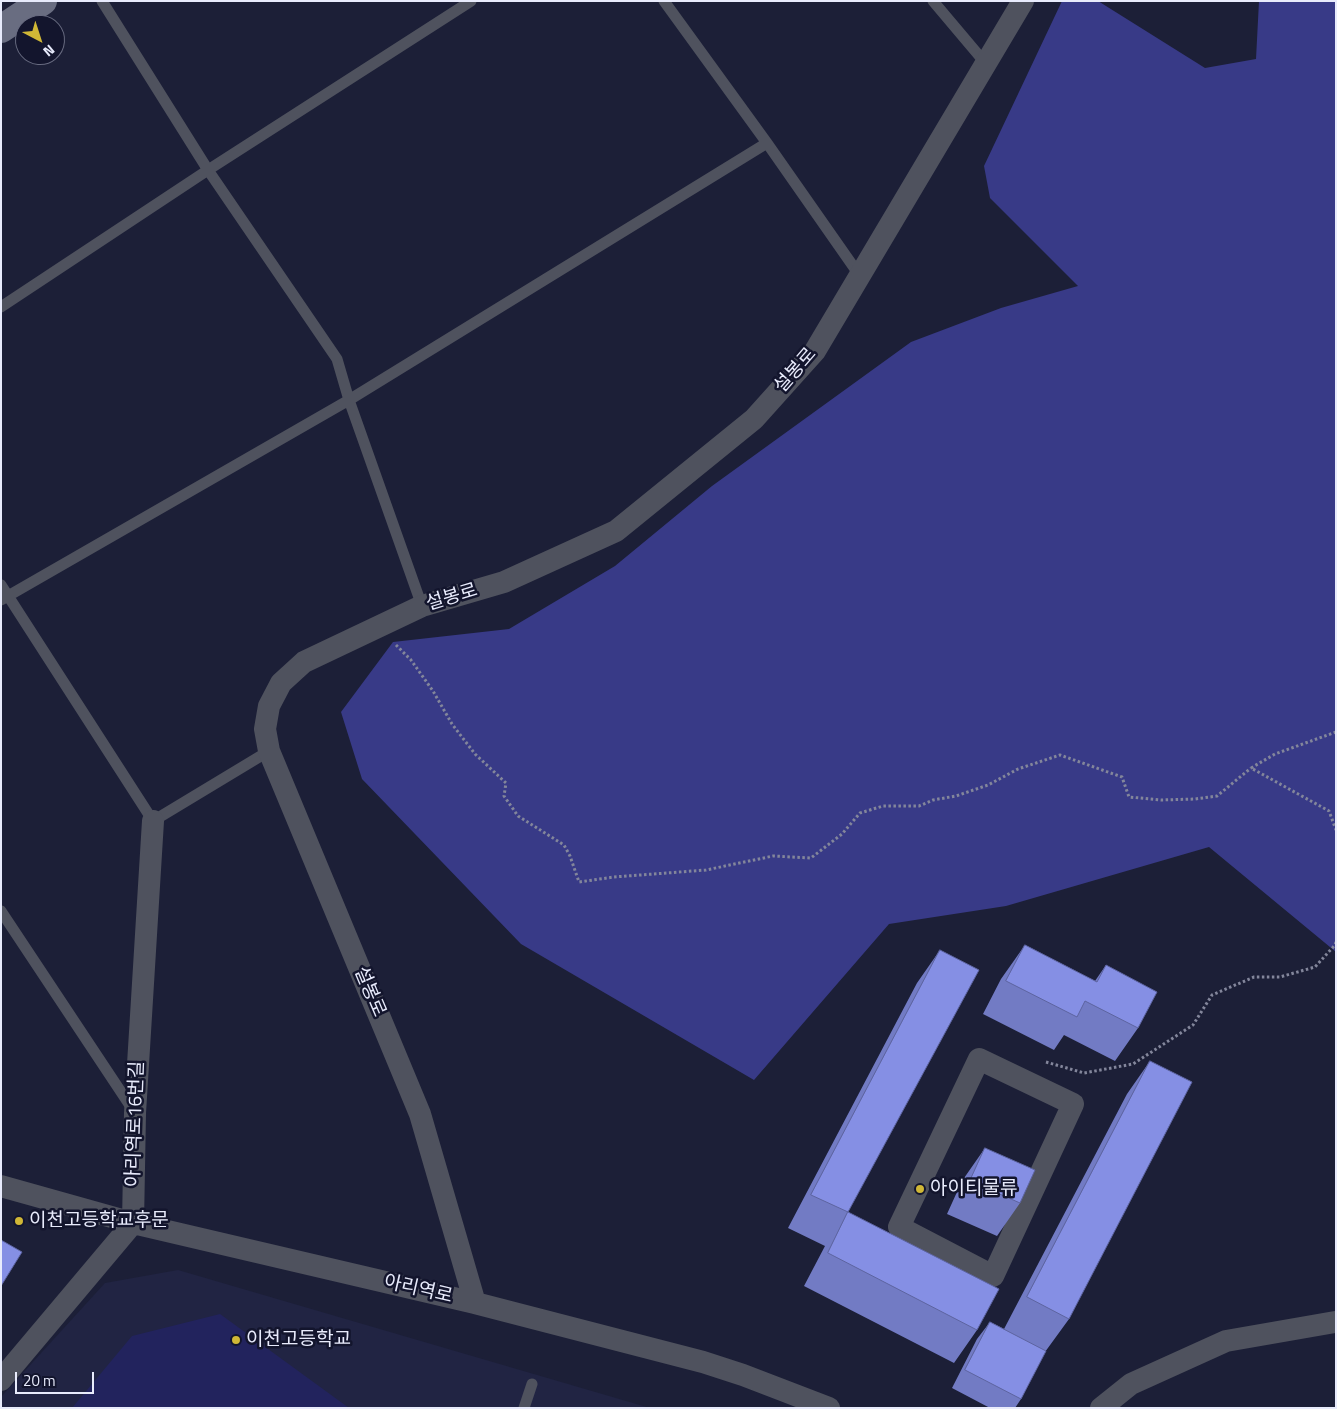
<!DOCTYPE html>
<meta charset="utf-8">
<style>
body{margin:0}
#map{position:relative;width:1337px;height:1409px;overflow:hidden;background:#1c1f37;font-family:"Titillium Web",sans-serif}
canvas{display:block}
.frame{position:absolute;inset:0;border:2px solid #e8ebfc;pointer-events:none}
.north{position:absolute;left:15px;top:15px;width:50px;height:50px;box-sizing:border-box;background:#13152d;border:1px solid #686b80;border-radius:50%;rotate:140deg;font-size:14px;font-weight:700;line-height:20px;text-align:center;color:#e8ebfc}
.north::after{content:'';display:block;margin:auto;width:18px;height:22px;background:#d0b736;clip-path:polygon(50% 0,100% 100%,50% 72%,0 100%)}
.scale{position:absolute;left:15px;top:1372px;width:79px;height:22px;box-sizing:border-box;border:2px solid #e8ebfc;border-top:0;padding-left:6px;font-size:15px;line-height:18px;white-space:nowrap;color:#e8ebfc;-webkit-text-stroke:4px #13152d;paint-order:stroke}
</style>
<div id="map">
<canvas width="1337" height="1409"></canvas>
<div class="frame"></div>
<div class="north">N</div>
<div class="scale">20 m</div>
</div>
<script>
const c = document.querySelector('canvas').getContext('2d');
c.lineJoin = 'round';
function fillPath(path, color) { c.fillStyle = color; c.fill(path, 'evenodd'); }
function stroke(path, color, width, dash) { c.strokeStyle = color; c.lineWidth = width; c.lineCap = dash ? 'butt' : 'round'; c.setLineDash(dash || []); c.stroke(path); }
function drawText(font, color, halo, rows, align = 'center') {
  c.font = font + ' "Titillium Web","Noto Sans KR",sans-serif'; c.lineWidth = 5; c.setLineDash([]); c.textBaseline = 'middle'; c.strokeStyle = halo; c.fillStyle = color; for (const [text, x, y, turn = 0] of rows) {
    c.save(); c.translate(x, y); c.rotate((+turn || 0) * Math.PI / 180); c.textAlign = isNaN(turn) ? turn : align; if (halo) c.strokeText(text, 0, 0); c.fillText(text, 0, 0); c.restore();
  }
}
fillPath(new Path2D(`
 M178,1270L650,1408H1V1397L105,1283Z`), '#212443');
fillPath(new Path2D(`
 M220,1314L349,1408H72L132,1336Z`), '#22235d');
fillPath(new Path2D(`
 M1062,1H1098L1205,68L1256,59L1259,1H1336V952L1209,847L1006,906L889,924L754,1080L521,944L362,779L341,712L393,642L509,629L615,566L712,486L911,342L1001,308L1078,286L990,198L984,166Z`), '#383a87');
stroke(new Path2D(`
 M396,645L411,660L433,691L452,724L475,754L506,783L504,796L518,816L564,845L570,856L579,882L614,877L706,870L773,856L811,858L842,834L860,813L883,806H919L933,800L956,796L988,785L1018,769L1060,755L1122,777L1129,797L1161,800L1195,799L1217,796L1251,768
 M1336,732L1275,754L1251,768L1329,811L1336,830
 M1046,1062L1084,1073L1133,1064L1193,1025L1212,995L1254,977H1280L1315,967L1335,945L1336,942`), '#83869b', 3, [2.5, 2.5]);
stroke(new Path2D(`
 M102,1L208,170L337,359L349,400L422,606
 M664,1L767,143L860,276
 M933,1L987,65
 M1,307L208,170L471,1
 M1,585L153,821L269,751
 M1,600L349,400L767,143
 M1,911L133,1110
 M524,1408L532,1384`), '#4f525e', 11);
stroke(new Path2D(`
 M979,1059L1073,1104L993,1276L899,1227Z
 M1,1186L133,1223L475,1303L703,1362L743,1375L829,1408
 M475,1303L420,1114L269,751L265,729L269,706L281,683L304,662L422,606L504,582L616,531L754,419L815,351L1023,1
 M1,1380L133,1223L135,1113L153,821
 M1101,1408L1131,1384L1226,1341L1335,1322`), '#4f525e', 22);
stroke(new Path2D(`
 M1,29L43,1`), '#696d81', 28);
fillPath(new Path2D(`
 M1025,945L1095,981L1106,965L1138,1028L1115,1061L1064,1035L1054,1050L983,1014L1001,979Z
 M940,950L848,1212L977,1330L954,1363L804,1286L825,1246L788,1228L917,983Z
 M1150,1061L1069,1319L1045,1352L1021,1399L1015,1408H990L952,1388L977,1339L990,1322L1004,1329L1127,1094Z
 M985,1148L1020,1203L997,1236L947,1214L962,1181Z`), '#727bc4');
const building = new Path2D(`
 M1025,945L1097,982L1106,965L1157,992L1138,1028L1085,1001L1077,1017L1006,981Z
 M940,950L979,970L848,1212L811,1195Z
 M1150,1061L1192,1082L1069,1319L1027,1297Z
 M985,1148L1035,1170L1020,1203L970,1181Z
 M848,1212L999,1289L977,1330L828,1253Z
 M1,1240L22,1252L1,1286Z
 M990,1322L1046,1351L1021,1399L965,1370Z`);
fillPath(building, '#858fe4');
stroke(building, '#5d64a0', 1);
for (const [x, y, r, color] of [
 [920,1189,5,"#d0b736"],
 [19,1221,5,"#d0b736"],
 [236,1340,5,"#d0b736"]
]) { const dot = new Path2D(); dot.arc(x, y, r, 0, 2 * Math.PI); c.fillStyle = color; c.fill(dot); stroke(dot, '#13152d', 2); }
drawText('19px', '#e8ebfc', '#13152d', [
 ["설봉로",796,371,-49],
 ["설봉로",452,598,-17],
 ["설봉로",369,992,67],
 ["아리역로16번길",136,1124,-88],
 ["아리역로",418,1290,13]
]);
drawText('19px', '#e8ebfc', '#13152d', [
 ["아이티물류",930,1189],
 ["이천고등학교후문",29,1221],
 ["이천고등학교",246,1340]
], 'left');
</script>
